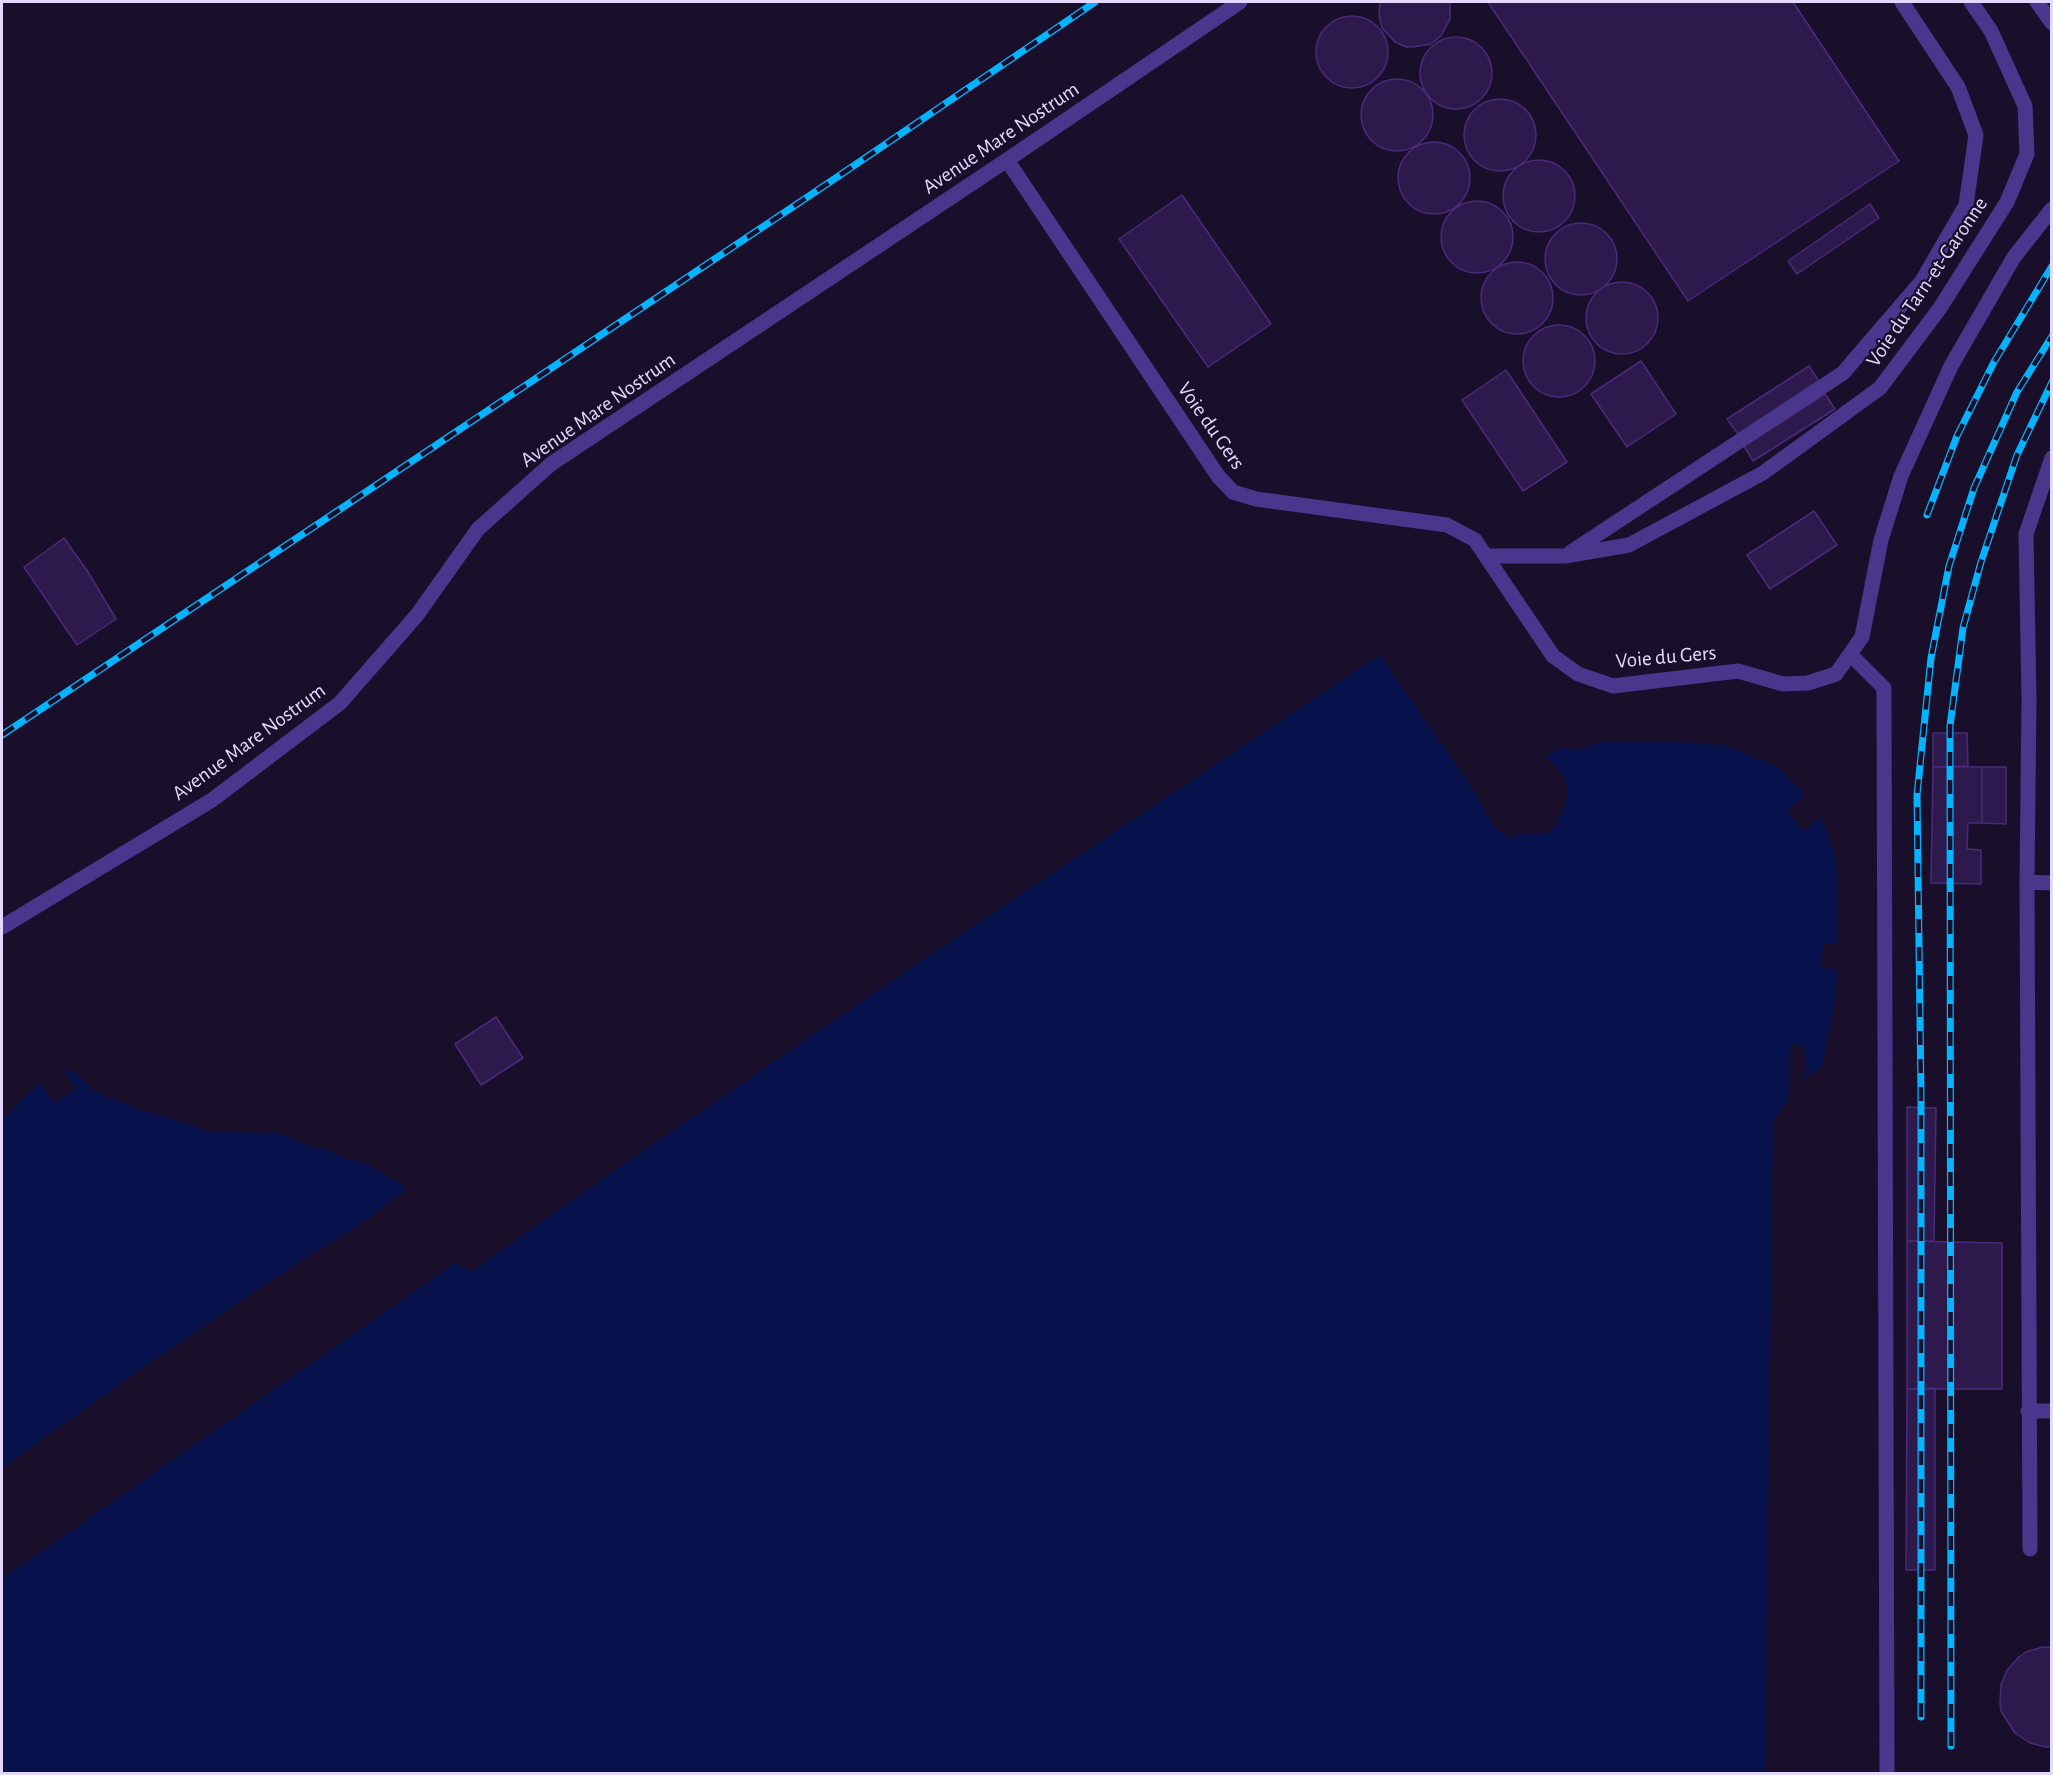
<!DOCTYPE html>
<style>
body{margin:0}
#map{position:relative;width:2053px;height:1775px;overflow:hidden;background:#190f2b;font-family:"Alegreya Sans",sans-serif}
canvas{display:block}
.frame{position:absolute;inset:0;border:3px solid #e4d8ff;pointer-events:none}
</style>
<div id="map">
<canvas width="2053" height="1775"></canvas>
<div class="frame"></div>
</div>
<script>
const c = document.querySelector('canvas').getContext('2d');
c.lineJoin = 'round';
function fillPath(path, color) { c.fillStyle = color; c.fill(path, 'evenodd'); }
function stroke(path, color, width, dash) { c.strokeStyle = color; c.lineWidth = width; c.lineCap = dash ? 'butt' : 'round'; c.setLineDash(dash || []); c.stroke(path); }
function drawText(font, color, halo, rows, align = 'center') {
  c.font = font + ' "Alegreya Sans",sans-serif'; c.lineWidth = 4.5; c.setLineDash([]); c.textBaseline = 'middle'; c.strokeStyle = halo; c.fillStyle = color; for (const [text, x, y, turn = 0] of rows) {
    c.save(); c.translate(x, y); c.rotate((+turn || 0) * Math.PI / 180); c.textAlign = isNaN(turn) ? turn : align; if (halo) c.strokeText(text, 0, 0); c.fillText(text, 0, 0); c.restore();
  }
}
fillPath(new Path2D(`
 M1380,655L1476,793L1494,827L1510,838L1516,839L1518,834L1547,833L1557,826C1557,818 1561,814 1564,807C1574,786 1563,768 1545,758L1559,748L1578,750L1599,742L1663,741L1723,745L1776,766L1805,794L1787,811L1804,831L1819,817C1844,854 1837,902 1837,944H1823L1821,969H1838L1834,1006L1822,1068L1811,1073L1804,1079L1806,1049L1791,1043L1788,1101L1773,1120L1765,1773H2V1579L455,1263L473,1271L550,1215L896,978Z
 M62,1069L73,1071L95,1091L136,1108L213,1132L279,1133L309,1146L329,1150L345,1159L365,1163L405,1186V1191L355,1228L302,1260L135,1373L2,1468V1120L39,1082L55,1103L76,1088Z`), '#07124c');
const building = new Path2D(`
 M1380,2H1450V19L1441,36L1431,44L1413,47H1406L1395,42L1382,28L1379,15Z
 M1488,2H1793L1899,161L1688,301Z
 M1316 52a36 36 0 1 1 72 0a36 36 0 1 1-72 0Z
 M1420 73a36 36 0 1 1 72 0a36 36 0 1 1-72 0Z
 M1361 115a36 36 0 1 1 72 0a36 36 0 1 1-72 0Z
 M1464 135a36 36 0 1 1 72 0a36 36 0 1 1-72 0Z
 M1398 178a36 36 0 1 1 72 0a36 36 0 1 1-72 0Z
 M1503 196a36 36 0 1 1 72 0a36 36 0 1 1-72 0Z
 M1182,195L1271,324L1208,367L1119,239Z
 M1441 237a36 36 0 1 1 72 0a36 36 0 1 1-72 0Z
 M1870,204L1879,218L1797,274L1788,261Z
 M1545 259a36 36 0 1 1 72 0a36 36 0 1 1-72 0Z
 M1481 298a36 36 0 1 1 72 0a36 36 0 1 1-72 0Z
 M1586 318a36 36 0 1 1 72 0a36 36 0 1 1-72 0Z
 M1523 361a36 36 0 1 1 72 0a36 36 0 1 1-72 0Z
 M1641,361L1676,414L1627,447L1591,394Z
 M1809,366L1819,381L1738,434L1727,419Z
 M1506,370L1567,462L1523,491L1462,400Z
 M1825,394L1835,409L1753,461L1744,446Z
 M1814,511L1837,545L1770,589L1747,555Z
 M64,538L88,572L116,619L77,645L24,567Z
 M1933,733H1967L1968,766L1933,767Z
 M1933,767H1982V823H1968L1967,849L1981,850V884L1931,883Z
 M1982,767H2006V824L1982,823Z
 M496,1017L523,1058L481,1085L455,1044Z
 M1907,1107L1936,1108L1934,1241H1907Z
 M1907,1241L2002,1243V1389H1907Z
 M1935,1388V1570H1906L1907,1389Z
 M2043,1647H2052V1746L2046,1747L2030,1743L2015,1733L2001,1711L2000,1703L2001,1685L2007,1670L2019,1657L2026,1652Z`);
fillPath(building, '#2e194d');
stroke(building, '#4a2a7b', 1.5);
stroke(new Path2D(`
 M2037,2L2052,23
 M1007,160L1218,476L1233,492L1256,499L1447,525L1475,540L1553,656L1578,674L1613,686L1738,671L1783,684L1808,683L1836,674L1862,637L1881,540L1901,476L1951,366L2014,257L2052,209
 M1571,552L1843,373L1922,281L1966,205L1976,135L1958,87L1902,2
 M1487,556H1565L1629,545L1763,473L1880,388L1940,308L2007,202L2027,154L2025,106L1991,31L1971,2
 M1850,654L1884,688L1887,1774
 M2027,882L2052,883
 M2,927L212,800L340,703L417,615L478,529L551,464L1007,160L1240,2
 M2028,1411H2052
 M2030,1549L2027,882L2029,699L2026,534L2052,458`), '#4b368d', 15);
const rail = new Path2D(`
 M1927,515L1957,436L1994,362L2052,266
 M2,735L815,192L1095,2
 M1921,1717V1094L1917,795L1931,658L1949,566L1974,488L2017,392L2052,336
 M1951,1746L1950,726L1963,628L1981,562L2017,455L2052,382`);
stroke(rail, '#04b4ff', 7);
stroke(rail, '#190f2b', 4.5, [14]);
drawText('21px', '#e4d8ff', '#190f2b', [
 ["Avenue Mare Nostrum",1001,138,-34],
 ["Voie du Tarn-et-Garonne",1927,282,-56],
 ["Avenue Mare Nostrum",598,410,-35],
 ["Voie du Gers",1211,426,55],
 ["Voie du Gers",1666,657,-5],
 ["Avenue Mare Nostrum",249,742,-36]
]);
</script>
